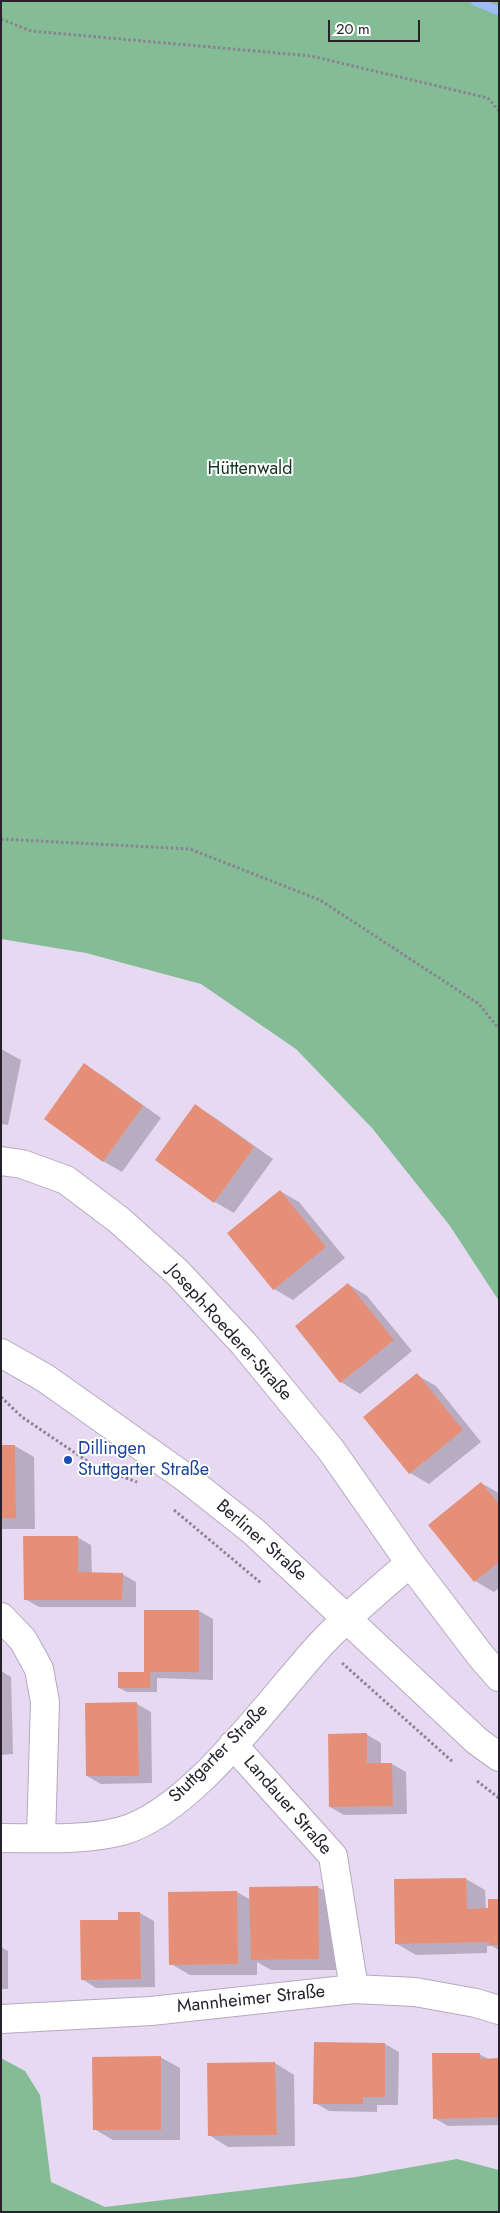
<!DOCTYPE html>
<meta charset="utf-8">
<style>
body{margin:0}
#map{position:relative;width:500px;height:2213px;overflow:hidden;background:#e6d9f1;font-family:Jost,sans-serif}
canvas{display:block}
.frame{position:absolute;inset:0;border:2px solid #26212a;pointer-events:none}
.scale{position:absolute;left:328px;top:20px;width:92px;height:22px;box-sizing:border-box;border:2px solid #26212a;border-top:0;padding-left:6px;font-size:15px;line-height:18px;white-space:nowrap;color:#26212a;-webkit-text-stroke:4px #fff;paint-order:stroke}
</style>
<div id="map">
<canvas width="500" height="2213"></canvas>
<div class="frame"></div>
<div class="scale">20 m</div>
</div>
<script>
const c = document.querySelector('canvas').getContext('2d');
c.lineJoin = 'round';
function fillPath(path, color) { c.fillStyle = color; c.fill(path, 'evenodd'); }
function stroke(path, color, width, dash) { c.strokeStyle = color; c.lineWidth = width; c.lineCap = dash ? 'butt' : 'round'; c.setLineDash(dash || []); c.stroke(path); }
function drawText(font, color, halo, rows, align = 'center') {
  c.font = font + ' Jost,sans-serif'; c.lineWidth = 4; c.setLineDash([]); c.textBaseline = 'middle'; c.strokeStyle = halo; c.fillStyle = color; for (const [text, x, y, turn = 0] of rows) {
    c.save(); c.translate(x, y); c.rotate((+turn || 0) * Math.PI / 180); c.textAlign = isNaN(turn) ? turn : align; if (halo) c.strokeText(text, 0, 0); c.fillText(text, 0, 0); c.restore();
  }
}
fillPath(new Path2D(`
 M1,1H499V1301L450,1226L372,1128L296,1049L201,984L86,953L1,939Z
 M1,2058L25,2071L40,2095L51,2182L105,2207L356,2177L457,2159L499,2170V2212H1Z`), '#84bc96');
fillPath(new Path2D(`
 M1,1049L21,1060L8,1125L1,1124Z
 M84,1065L103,1076L161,1118L122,1172L103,1161Z
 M195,1106L214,1117L273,1159L234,1213L215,1202Z
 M280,1191L299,1202L345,1258L293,1300L274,1289Z
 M348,1284L367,1296L412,1351L360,1394L341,1382L296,1326Z
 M417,1375L436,1386L481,1442L429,1484L410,1473Z
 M1,1446H15L34,1457L35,1529H1Z
 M481,1483L499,1493V1588L494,1592L475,1581Z
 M77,1537L91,1545L92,1574H122L136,1582V1607H39L25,1599Z
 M199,1611L213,1619V1680L157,1678V1692H127L119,1688L145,1673Z
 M1,1671L11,1677L13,1754L1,1755Z
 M137,1704L151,1712L152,1783L101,1784L87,1776Z
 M366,1734L381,1743V1764H392L406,1772L407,1814L344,1815L330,1807Z
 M466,1879L485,1890L486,1910L499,1900V1950L492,1946H487V1953L416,1955L397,1944Z
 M318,1887L337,1898L338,1970H271L257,1962V1975H190L171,1964L237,1892L251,1900Z
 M140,1913L154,1921L155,1987L96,1988L82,1979L119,1921Z
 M1,1947L8,1951V1989H1Z
 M385,2044L399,2052L398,2105H377V2112L329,2111L315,2103Z
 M479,2054L490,2060L499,2059V2125L448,2126L434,2118Z
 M160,2057L180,2068V2140H113L94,2129Z
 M275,2063L294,2075L295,2146L228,2147L209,2135Z`), '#0003');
stroke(new Path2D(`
 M475,1L499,11`), '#9fbcf6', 9);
fillPath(new Path2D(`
 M84,1063L143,1106L103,1162L44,1119Z
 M195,1104L254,1147L214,1203L155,1160Z
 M280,1190L326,1247L273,1290L227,1233Z
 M348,1283L394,1340L340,1383L295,1326Z
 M417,1373L463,1430L409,1474L363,1417Z
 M1,1445H15L16,1518H1Z
 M481,1482L499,1504V1562L474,1582L428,1525Z
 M23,1536H78V1572L123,1573L122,1600H24Z
 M144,1610H199V1672H150V1688H118V1672H144Z
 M137,1702L139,1776H86L85,1703Z
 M367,1733V1763H392L393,1806L329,1807L328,1734Z
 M466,1878L467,1909L488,1908V1899H499V1945H489V1942L395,1944L394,1879Z
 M318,1886L319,1959L251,1960L249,1887Z
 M237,1891L238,1964L169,1965L168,1892Z
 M118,1912H140L141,1979L81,1980L80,1920H118Z
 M314,2042L385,2043V2097H363V2104H313Z
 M432,2053H480V2059L499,2058V2117L433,2119Z
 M161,2056V2130H93L92,2057Z
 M275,2062L277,2135L208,2136L207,2063Z`), '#e68f78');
const street = new Path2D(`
 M1,1161L22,1164L66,1180L119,1220L178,1273L244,1344L331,1450L410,1563L480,1655L499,1677
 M1,1353L45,1378L186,1478L253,1531L477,1741L499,1757
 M1,1617L23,1640L39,1669L45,1702L41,1838
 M233,1745L333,1856L354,1989
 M1,1838C41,1838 83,1841 122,1831C193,1811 271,1698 321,1644C348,1615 380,1589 410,1563
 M1,2019L151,2011L354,1989L415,1992L476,2003L499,2010`);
stroke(street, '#b5a9c0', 30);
stroke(new Path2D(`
 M1,19L31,31L311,56L488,98L499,111
 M1,839L190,849L320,900L479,1004L499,1029
 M1,1397L22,1417L96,1467L137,1482
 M174,1510L261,1583
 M342,1663L453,1762
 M477,1781L499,1798`), '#8b8293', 3, [2.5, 2.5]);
stroke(street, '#fff', 28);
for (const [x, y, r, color] of [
 [68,1460,5,"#1a4fb4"]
]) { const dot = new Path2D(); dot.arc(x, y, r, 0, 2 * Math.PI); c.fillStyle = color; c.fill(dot); stroke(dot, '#fff', 2); }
drawText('18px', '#123520', '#fff', [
 ["Hüttenwald",250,470]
]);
drawText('18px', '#26212a', '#fff', [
 ["Joseph-Roederer-Straße",229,1333,48],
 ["Berliner Straße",261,1541,41],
 ["Stuttgarter Straße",219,1754,-45],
 ["Landauer Straße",287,1806,49],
 ["Mannheimer Straße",251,2000,-6]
]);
drawText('18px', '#164399', '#fff', [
 ["Dillingen",78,1450],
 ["Stuttgarter Straße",78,1471]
], 'left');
</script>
